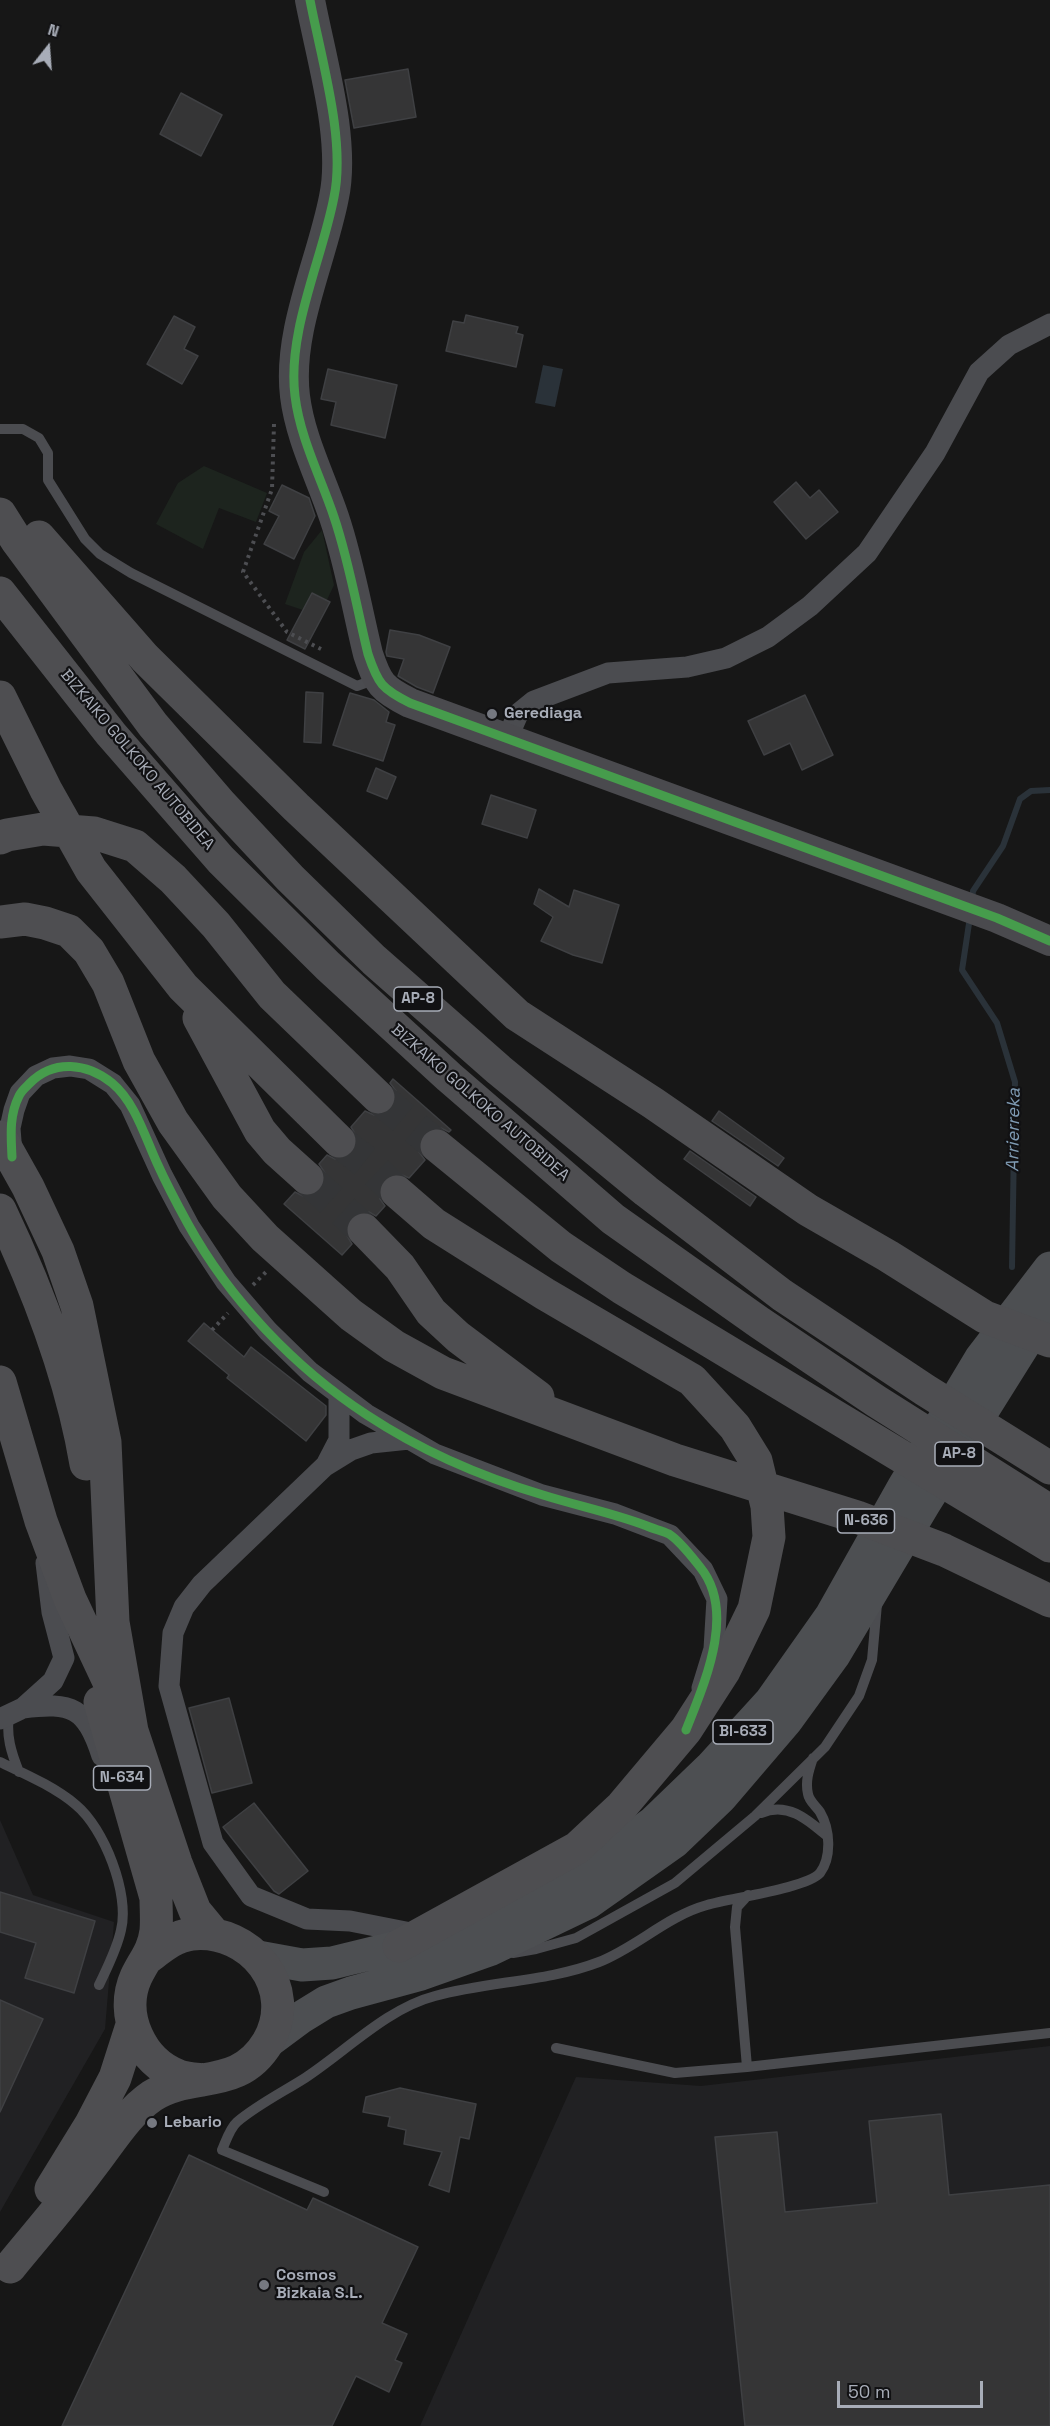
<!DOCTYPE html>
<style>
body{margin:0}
#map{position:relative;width:1050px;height:2426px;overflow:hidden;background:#171717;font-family:"Space Grotesk",sans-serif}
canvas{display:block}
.north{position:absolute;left:18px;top:18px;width:60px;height:60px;-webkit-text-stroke:4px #111113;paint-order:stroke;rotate:17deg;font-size:16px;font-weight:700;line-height:24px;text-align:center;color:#a8adb8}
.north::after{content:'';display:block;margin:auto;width:21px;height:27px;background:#a8adb8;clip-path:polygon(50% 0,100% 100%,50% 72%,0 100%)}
.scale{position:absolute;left:837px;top:2381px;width:146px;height:27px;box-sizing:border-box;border:3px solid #a8adb8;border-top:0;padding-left:8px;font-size:18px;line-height:21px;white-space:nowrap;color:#a8adb8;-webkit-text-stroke:4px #111113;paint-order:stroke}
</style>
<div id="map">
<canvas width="1050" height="2426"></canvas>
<div class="north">N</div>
<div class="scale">50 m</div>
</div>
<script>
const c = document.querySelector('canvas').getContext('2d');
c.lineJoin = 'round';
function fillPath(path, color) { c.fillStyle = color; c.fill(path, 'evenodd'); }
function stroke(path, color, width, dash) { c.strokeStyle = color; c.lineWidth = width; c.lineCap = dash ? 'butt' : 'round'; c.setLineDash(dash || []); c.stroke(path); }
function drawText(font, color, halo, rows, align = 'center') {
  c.font = font + ' "Space Grotesk",sans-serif'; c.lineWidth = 4.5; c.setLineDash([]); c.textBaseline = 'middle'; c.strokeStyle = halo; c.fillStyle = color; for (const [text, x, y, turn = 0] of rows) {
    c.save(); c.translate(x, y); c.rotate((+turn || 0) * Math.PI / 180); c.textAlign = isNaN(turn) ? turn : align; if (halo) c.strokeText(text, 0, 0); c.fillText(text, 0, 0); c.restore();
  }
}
fillPath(new Path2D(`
 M0,1820L33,1895L114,1922L105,2029L0,2212Z
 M1050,2046V2426H420L576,2077L701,2086Z`), '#212123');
fillPath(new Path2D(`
 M204,466L267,493L256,522L219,508L203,549L156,524L178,483Z
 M322,530L334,585L327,600L313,593L303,610L285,604L304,552Z`), '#1d241e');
fillPath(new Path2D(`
 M543,365L563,369L555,407L535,403Z`), '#2a3239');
stroke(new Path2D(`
 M972,901L973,891L1003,846L1020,799L1031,791L1050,790
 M970,917L962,970L997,1023L1015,1082L1012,1267`), '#2a3239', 6);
const building = new Path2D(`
 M408,69L416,117L354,128L345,80Z
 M181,93L222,115L201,156L160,134Z
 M466,315L518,327L516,333L523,335L516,367L446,351L453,321L464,323Z
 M174,316L195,327L184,349L198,356L182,384L147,364Z
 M328,369L397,385L385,438L331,425L336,402L321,399Z
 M796,482L810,498L819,490L838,512L806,539L774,502Z
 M282,485L309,498L315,516L294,559L264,544L279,516L269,511Z
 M312,593L330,602L305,649L287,640Z
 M390,630L419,635L450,647L433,693L417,687L398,676L404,659L387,656L386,652Z
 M306,692L323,693L321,743L304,742Z
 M350,693L374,700L389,712L386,722L395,725L383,761L333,745Z
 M805,695L833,755L802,770L790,743L764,755L748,721Z
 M376,768L396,777L387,799L367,791Z
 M491,795L536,810L527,838L482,824Z
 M539,889L569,907L574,890L619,905L602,963L573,955L541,941L553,917L534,904Z
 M393,1079L451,1130L449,1132L441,1128H431L423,1134L418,1144L419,1152L425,1160L409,1178L400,1174L390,1175L383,1179L379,1189L380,1199L385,1206L376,1216L369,1212H360L351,1217L346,1224V1234L352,1244L342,1255L284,1204L295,1192L303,1196H312L321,1190L325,1182V1173L319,1164L327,1155L335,1159H343L353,1154L357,1146V1137L351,1127L365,1111L374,1115H383L392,1110L396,1101V1091L390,1083Z
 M719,1111L784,1158L778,1166L712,1121Z
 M690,1151L756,1197L750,1206L684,1159Z
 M204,1323L244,1357L251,1347L326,1406V1415L306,1441L227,1378L229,1375L188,1341Z
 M229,1698L252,1783L212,1793L189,1708Z
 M254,1803L308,1871L279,1894L274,1891L223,1827Z
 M0,1892L95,1921L74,1993L25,1978L36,1943L0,1932Z
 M0,2000L43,2019L0,2112Z
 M400,2088L476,2104L469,2139L460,2137L449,2192L429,2185L442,2152L404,2144L406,2130L388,2126L390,2117L363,2112L366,2097Z
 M941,2114L949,2195L1050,2185V2426H745L715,2137L777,2132L785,2212L877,2203L869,2121Z
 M189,2155L307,2210L313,2198L418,2247L382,2323L407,2334L395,2360L402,2363L389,2392L356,2376L332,2426H62Z`);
fillPath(building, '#353536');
stroke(building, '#3f4043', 1.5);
stroke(new Path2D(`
 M378,1097L437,1146
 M339,1141L368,1164L397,1192
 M307,1178L364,1230`), '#343537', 33, [33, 16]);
stroke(new Path2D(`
 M274,424L272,489L243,572L287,632L321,649
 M253,1285L267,1271
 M212,1330L228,1313`), '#4d4e52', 4, [3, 4.5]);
stroke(new Path2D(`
 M0,429H23L39,438L48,453V480L85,539L100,554L131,573L357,686L376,679
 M9,1715C6,1736 11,1752 19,1772
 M0,1762C25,1774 55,1787 76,1805C104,1828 130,1894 121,1930C117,1949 107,1968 99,1985
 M761,1813C788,1802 807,1819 827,1836
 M513,1953L536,1949L576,1938L675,1883L755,1816L825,1747L859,1696L872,1660L877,1604
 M556,2048L675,2073L747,2067L1050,2033
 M747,2067L735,1927L737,1907L748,1895
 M324,2192L222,2150C226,2141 230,2128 237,2122C257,2105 283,2092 305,2078C346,2051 388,2008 435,1996C489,1981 547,1982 599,1962C637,1947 667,1916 707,1905C731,1898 807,1888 820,1873C832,1857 830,1829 820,1812C816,1806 809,1801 808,1794C805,1781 809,1770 813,1758`), '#4b4c50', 10);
stroke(new Path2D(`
 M507,739L518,714L534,701L608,673L687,667L726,658L768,637L810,606L867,553L935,453L979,372L1009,345L1050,324
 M12,1154L10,1128L14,1110L20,1093L36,1076L53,1068L70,1066L89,1069L113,1084L130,1105L162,1175L189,1226L226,1282L268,1331L310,1372L366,1414L435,1454L542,1495L615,1514L670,1535L703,1570L717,1599L714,1649L702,1688
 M409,1439L371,1443L351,1450L325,1466L202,1584L184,1607L173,1633L169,1686L213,1843L251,1896L307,1919L350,1921L421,1935
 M326,1465L339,1440V1394
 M23,1708C72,1702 86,1707 102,1756
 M0,1719L23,1708L53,1681L64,1658L52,1612L46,1563`), '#4b4c50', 21);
stroke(new Path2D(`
 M310,0C321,58 346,140 334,197C322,260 287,331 295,396C300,438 321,478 334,517C349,561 357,609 368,654C378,684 382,689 410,703L997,918L1050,941`), '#4a4a4e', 30);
stroke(new Path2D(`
 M258,1957L302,1965L332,1963L463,1931L575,1880L654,1822L710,1768L771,1701L831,1616L903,1488L981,1358L1050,1268
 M269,2041L300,2018L326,2002L351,1993L421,1974L489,1950L589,1902L674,1842L721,1797L786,1721L834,1655L924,1504L1035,1327L1050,1310`), '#4d4f52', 33);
stroke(new Path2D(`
 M0,514L17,541L153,725L220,803L290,878L374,960L499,1070L646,1191L782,1295L925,1390L1050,1468
 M39,537L145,658L296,807L517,1015L653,1103L808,1210L888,1256L985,1317L1050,1341
 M0,593L111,734L221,860L328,966L449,1077L613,1219L760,1323L876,1401L1050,1511
 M0,697L46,790L91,870L183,987L339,1141
 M0,838L7,835L43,829L94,833L135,846L173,879L216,925L272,995L378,1097
 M0,922L25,919L45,923L69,931L89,951L108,983L139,1061L173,1122L227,1197L265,1238L351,1315L394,1346L443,1373L675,1460L857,1517L944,1550L1050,1601
 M199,1018L260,1131L277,1151L307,1178
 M0,1137L28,1187L58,1251L77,1306L105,1442L113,1622L132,1731
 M437,1146L561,1247L622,1288L1050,1546
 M397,1192L434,1224L545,1294L692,1380L735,1427L756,1461L767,1506L769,1537L754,1609L724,1671L686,1730L622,1806L577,1848L399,1946
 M0,1210C38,1290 71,1375 86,1464
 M364,1230L400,1267L431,1312L458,1337L538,1397
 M0,1382L41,1521L70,1599L132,1731L176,1863L195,1911L214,1934
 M100,1702L156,1898C156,1909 157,1920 156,1931C153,1952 144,1960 136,1977C119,2015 141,2062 179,2076C186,2078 195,2079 202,2080
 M51,2189L91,2124L115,2078L132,2025
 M10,2267C37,2234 65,2202 90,2168C109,2144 127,2113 152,2096C192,2070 238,2092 268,2042C299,1988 251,1928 192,1934C175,1936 162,1947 149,1957`), '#4e4e51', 33);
stroke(new Path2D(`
 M310,0C321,58 346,140 334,197C322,260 287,331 295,396C300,438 321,478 334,517C349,561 357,609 368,654C378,684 382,689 410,703L997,918L1050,941
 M12,1157C11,1136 9,1116 19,1096C21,1091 26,1087 30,1083C54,1059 87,1063 112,1083C135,1102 145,1137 157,1163C166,1183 177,1204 188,1224C229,1299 295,1368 367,1415C420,1450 482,1477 543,1495C578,1506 613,1513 647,1526C654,1529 663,1531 669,1534C680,1541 692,1557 700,1567C737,1612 704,1684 686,1730`), '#469c4c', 9);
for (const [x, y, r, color] of [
 [492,714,6,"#757880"],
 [152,2123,6,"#757880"],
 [264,2285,6,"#757880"]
]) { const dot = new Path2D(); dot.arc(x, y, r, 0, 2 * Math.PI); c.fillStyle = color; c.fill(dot); stroke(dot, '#111113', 2); }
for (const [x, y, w] of [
 [418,999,48],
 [959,1454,48],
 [866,1521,57],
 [743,1732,60],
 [122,1778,57]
]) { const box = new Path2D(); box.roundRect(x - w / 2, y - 12, w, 24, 4.5); c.fillStyle = '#111113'; c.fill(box); stroke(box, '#a8adb8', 1.5); }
drawText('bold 15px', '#a8adb8', null, [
 ["AP-8",418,999],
 ["AP-8",959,1454],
 ["N-636",866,1521],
 ["BI-633",743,1732],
 ["N-634",122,1778]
]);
drawText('bold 16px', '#a8adb8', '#111113', [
 ["Gerediaga",504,714],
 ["Lebario",164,2123],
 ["Cosmos",276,2276],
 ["Bizkaia S.L.",276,2294]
], 'left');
drawText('16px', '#a8adb8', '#111113', [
 ["BIZKAIKO GOLKOKO AUTOBIDEA",137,760,50],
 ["BIZKAIKO GOLKOKO AUTOBIDEA",480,1103,41]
]);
drawText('italic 18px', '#7f9bb3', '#111113', [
 ["Arrierreka",1014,1130,-89]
]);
</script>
